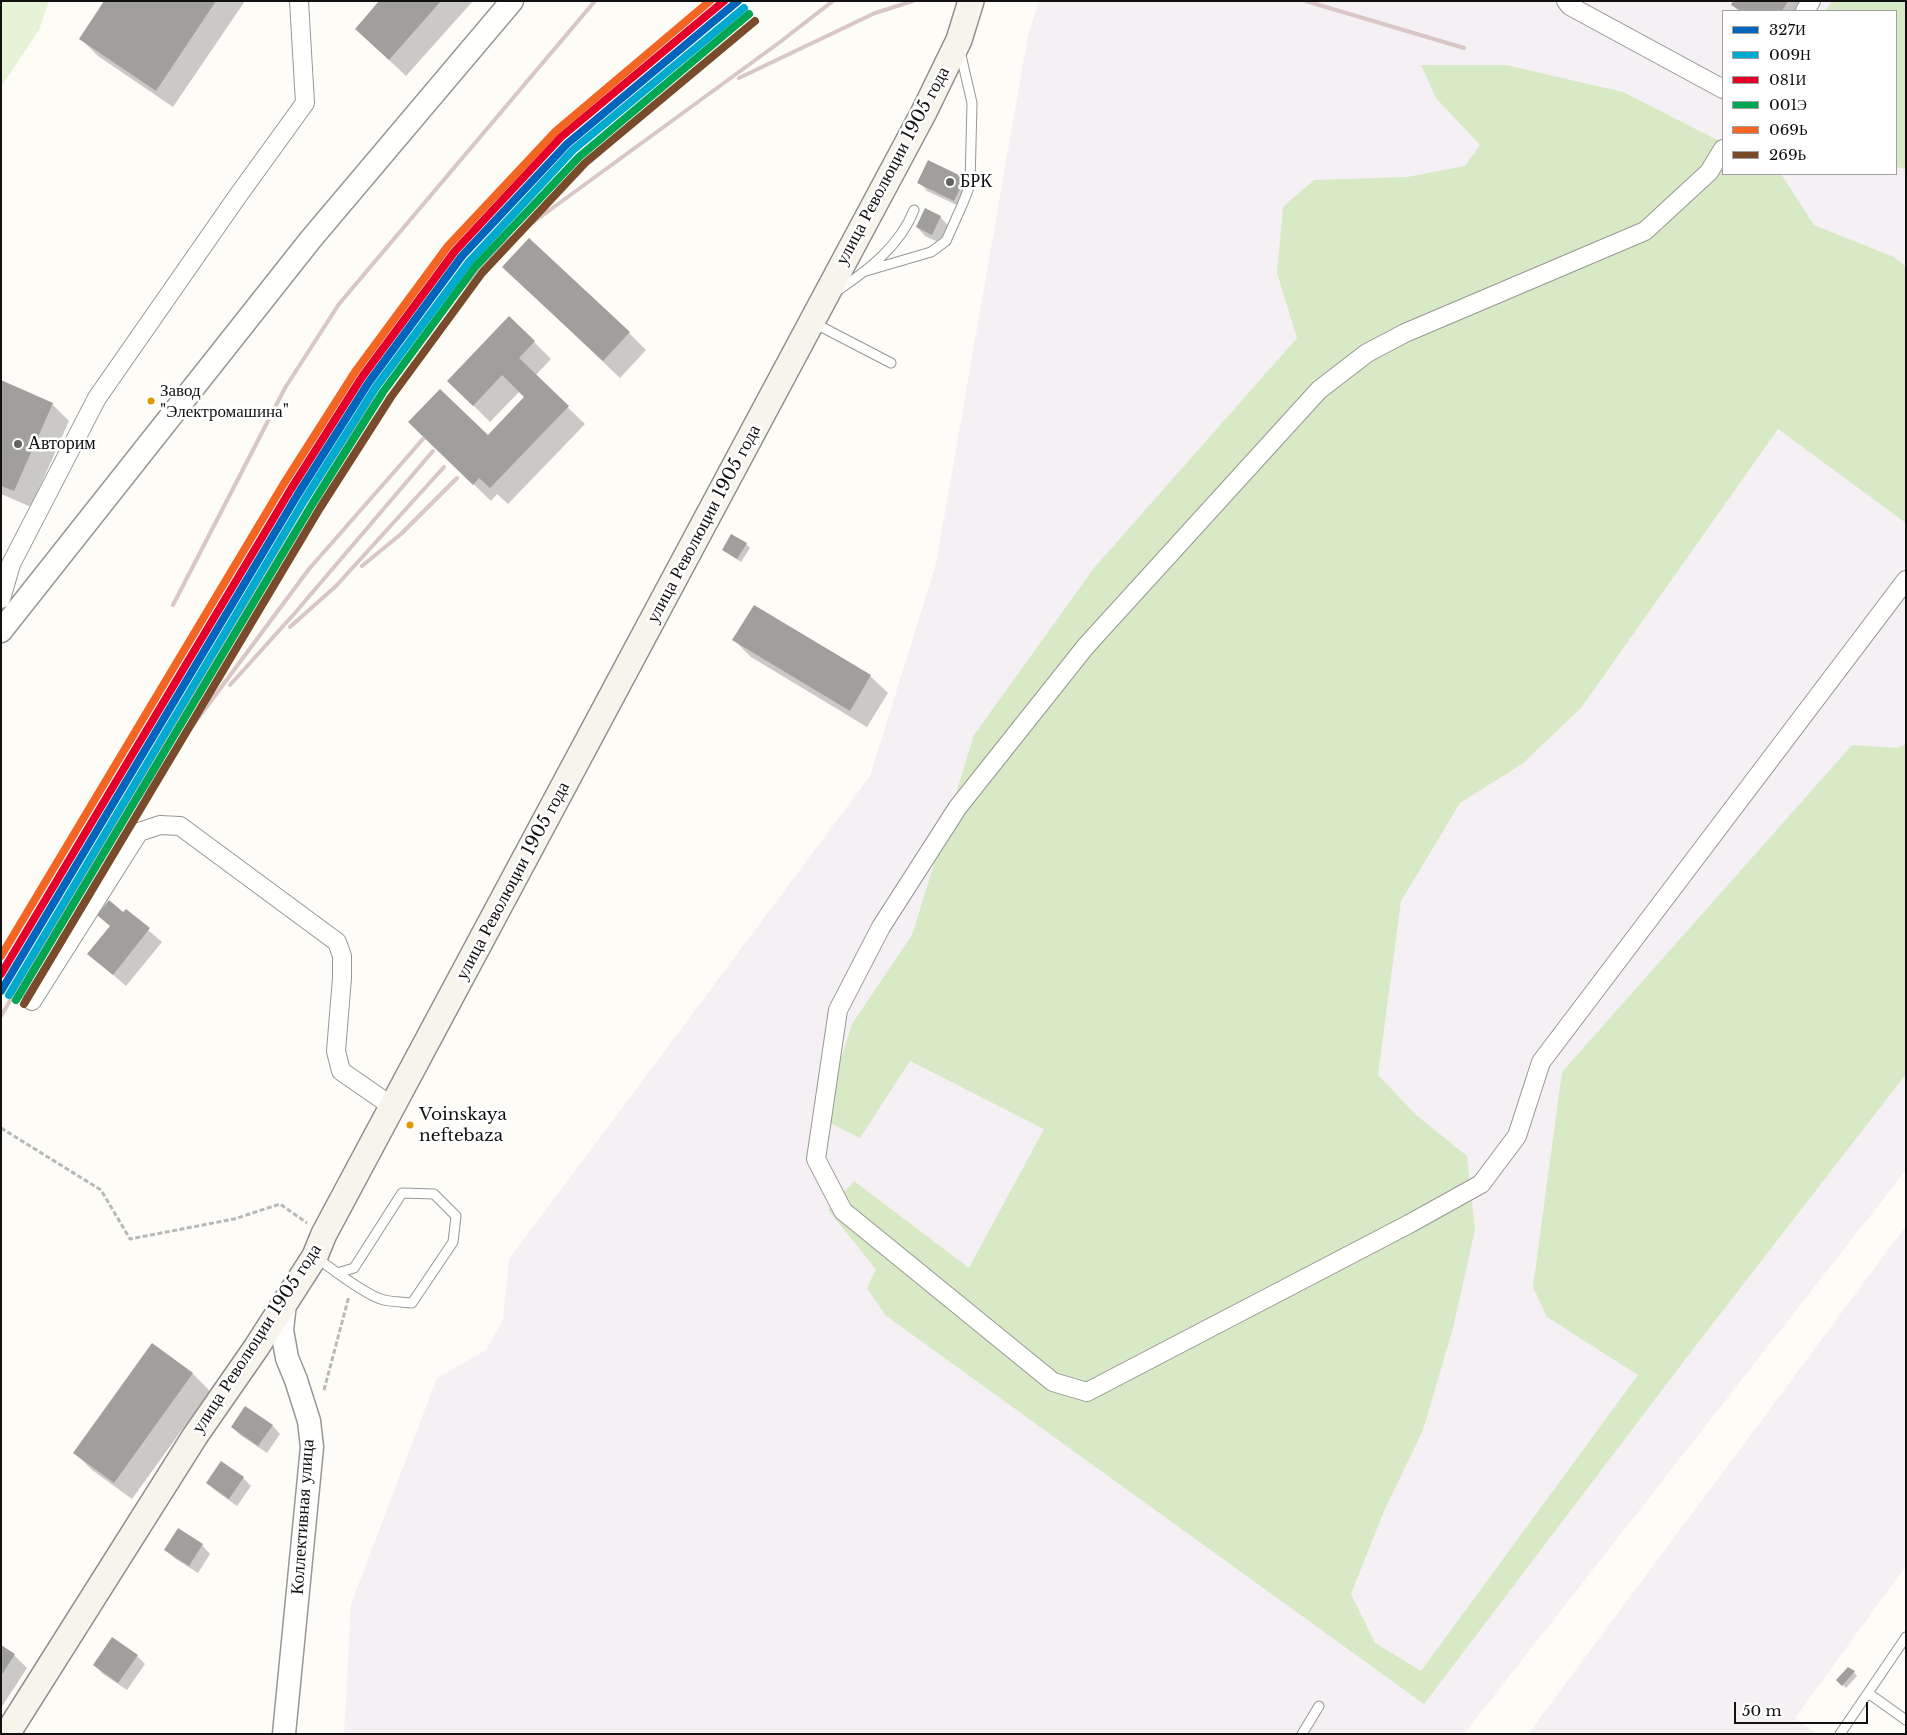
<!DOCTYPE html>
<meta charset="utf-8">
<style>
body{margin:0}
#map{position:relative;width:1907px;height:1735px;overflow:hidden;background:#fdfcf7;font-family:"Libre Baskerville",serif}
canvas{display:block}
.frame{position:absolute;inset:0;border:2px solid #111;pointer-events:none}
.legend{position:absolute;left:1722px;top:10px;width:175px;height:165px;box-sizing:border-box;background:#fff;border:1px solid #a0a0a0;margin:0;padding:6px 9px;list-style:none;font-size:15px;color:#111}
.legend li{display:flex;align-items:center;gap:10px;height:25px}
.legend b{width:25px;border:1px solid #a0a0a0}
.scale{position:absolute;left:1734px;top:1702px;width:134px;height:22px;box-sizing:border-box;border:2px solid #111;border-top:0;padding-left:6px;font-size:15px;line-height:18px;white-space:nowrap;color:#111;-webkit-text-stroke:4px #fff;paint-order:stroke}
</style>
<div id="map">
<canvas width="1907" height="1735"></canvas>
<div class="frame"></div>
<ul class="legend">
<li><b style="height:6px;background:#0065bd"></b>327И</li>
<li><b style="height:6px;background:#00a9ce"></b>009Н</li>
<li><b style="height:6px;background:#e4002b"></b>081И</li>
<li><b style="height:6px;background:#00a651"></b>001Э</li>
<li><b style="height:6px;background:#f26522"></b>069Ь</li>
<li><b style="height:6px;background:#7a4b2a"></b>269Ь</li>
</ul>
<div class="scale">50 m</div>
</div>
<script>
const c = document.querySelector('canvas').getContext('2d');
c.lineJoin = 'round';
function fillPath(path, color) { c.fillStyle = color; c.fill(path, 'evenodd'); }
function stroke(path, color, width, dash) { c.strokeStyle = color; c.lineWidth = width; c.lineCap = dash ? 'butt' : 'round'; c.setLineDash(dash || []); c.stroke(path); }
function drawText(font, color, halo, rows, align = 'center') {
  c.font = font + ' "Libre Baskerville",serif'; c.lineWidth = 5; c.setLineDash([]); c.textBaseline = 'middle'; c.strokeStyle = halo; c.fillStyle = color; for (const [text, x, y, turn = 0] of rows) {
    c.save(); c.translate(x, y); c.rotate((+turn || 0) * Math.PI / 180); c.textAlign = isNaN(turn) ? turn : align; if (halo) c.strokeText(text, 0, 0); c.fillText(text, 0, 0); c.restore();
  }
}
fillPath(new Path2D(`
 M1039,1H1906V1170L1464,1734H344L351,1604L437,1378L486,1350L503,1320L509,1259L870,776L936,564L1028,35ZM1723,11H1896V174H1723Z
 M1906,1226V1566L1795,1718L1817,1734H1528Z`), '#f5f0f3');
fillPath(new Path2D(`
 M1,1H49L39,30L1,87Z`), '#e7f3d7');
fillPath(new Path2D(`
 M1832,1H1906V169L1896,167V11H1825Z
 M1421,65H1506L1623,92L1723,143V174H1781L1814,225L1894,257L1906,267V523L1778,429L1581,708L1522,764L1460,803L1401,901L1378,1075L1416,1115L1467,1156L1475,1230L1453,1328L1423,1430L1384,1511L1351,1594L1375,1643L1421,1671L1638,1375L1547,1317L1533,1287L1562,1072L1852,745L1898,748L1906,744V1074L1690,1353L1424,1704L885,1315L867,1288L876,1269L828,1210L854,1181L969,1268L1044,1129L910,1061L860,1138L822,1119L852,1024L912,935L974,735L1094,568L1297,338L1277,273L1283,207L1314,180L1407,177L1465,166L1480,145L1436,98Z`), '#d8eac5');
fillPath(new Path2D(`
 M106,1H245L173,107L98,56L81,39Z
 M381,1H473L406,76L356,29Z
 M1734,1H1816L1809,11H1739L1732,5Z
 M965,179L973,187L963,208L927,191L919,182Z
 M940,217L948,225L940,243L925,236L917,227Z
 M503,267L629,333L646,350L620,378Z
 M510,318L551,359L535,376L585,424L508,504L497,494L491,501L427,439L488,437L526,397L519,392L490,422L466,398Z
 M1,381L52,404L69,421L31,507L1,494Z
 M746,544L750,548L741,562L723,550Z
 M734,640L870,676L888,693L867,727L751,657Z
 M126,911L162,942L126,986L89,954L111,927L99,915L124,914Z
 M152,1345L193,1374L210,1391L132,1499L92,1470L75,1453Z
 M272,1425L280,1434L267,1453L240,1435L232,1427Z
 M243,1478L251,1486L237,1506L216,1491L207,1483Z
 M202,1545L210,1554L198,1573L174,1558L166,1550Z
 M1,1647L14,1655L27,1668L1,1708Z
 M137,1656L145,1664L127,1690L103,1674L94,1665Z
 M1854,1672L1857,1676L1846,1688L1838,1680Z`), '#0003');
fillPath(new Path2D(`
 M104,1H216L156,91L79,39Z
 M379,1H441L389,60L355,29Z
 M1733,1H1788L1782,11H1741L1731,5Z
 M928,160L965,178L954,201L917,183Z
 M925,208L941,216L932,235L916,227Z
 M529,238L630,332L603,361L502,267Z
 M509,316L535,341L519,358L569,406L490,488L479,478L473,485L408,422L440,389L488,435L524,397L502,375L473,406L447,381Z
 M1,380L53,403L14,491L1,486Z
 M731,534L747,543L737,559L722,550Z
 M754,605L871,675L850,711L732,640Z
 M109,900L123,912L126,909L150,928L113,975L87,954L110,926L97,915Z
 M152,1343L193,1373L114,1483L73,1453Z
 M245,1406L273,1425L258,1446L231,1427Z
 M221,1461L244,1477L229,1499L206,1483Z
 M178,1528L203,1544L189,1566L164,1550Z
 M112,1637L138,1655L118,1683L93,1665Z
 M1,1645L15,1654L1,1676Z
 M1848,1667L1855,1671L1842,1686L1836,1680Z`), '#a19f9c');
const service = new Path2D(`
 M866,271L931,252L946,241L963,203L970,185L972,103L960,51
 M837,291C868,270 900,246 914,210
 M814,323L891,363
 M317,1258C332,1269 367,1296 384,1300C393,1302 403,1302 412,1303L453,1242L456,1216L434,1194L402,1193L354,1268L337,1273
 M1868,1693L1906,1720
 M1302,1734L1319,1706
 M1840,1734L1906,1637`);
const minor = new Path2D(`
 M1566,1L1570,6L1723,89
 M1805,11L1811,1
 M1723,149L1709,172L1645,231L1405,333L1367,353L1319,390L1086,646L958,807L881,927L838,1010L816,1159L843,1211L1053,1382L1087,1392L1409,1224L1481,1184L1517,1136L1541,1062L1906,580
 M1,599L11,564L97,398L237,197L305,103L299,1
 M32,1001L139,832L160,825L180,826L337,942L342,956V978L336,1051L341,1071L393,1107`);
const tertiary = new Path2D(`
 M1,631L311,239L512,1
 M284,1734L312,1447L309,1421L296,1380L287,1358L282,1330L285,1303`);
const secondary = new Path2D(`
 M7,1734L195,1436L256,1348L315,1256L324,1234L924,112L959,40L971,1`);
stroke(service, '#979795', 11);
stroke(minor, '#979795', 20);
stroke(tertiary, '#979795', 25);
stroke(secondary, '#8e8d8b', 28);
stroke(new Path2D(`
 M1,1128L101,1190L130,1239L234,1219L280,1204L307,1223
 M324,1390L349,1296`), '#b9b9b8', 3, [5, 2.5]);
stroke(service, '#fffffe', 9);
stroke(minor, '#fffffe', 18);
stroke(tertiary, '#fffffe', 22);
stroke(secondary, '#f6f4eb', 25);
stroke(new Path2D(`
 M1306,1L1464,48
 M739,78L875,13L913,1
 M362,566L401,534L457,478
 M173,605L285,388L339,304L595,1
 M290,627L336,586L444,467
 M230,685L294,614L433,451
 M133,806L309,569L423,439
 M1,1016L180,715L364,416L443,308L506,242L780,42L833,1`), '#d9c6c7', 4);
stroke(new Path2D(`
 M1,991L298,494L369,382L462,256L567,144L738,1`), '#0065bd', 8);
stroke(new Path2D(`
 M9,995L305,499L376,387L469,262L573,150L744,8`), '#00a9ce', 8);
stroke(new Path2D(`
 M1,974L291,489L362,377L455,251L561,137L724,1`), '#e4002b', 8);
stroke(new Path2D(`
 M16,1000L313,503L383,392L475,267L579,157L749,14`), '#00a651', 8);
stroke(new Path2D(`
 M1,956L283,485L355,372L448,246L556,131L710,1`), '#f26522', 8);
stroke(new Path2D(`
 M24,1004L320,508L391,397L482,273L585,163L755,21`), '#7a4b2a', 8);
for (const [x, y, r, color] of [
 [950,182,5,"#646362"],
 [151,401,4.5,"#e09702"],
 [18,444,5,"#646362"],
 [410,1125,4.5,"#e09702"]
]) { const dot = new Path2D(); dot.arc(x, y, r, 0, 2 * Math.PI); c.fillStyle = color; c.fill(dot); stroke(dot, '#fff', 2); }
drawText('17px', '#111', '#fff', [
 ["Завод",160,391],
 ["\"Электромашина\"",160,412],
 ["Voinskaya",419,1115],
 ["neftebaza",419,1136]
], 'left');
drawText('18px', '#111', '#fff', [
 ["улица Революции 1905 года",893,166,-62],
 ["улица Революции 1905 года",704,524,-62],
 ["улица Революции 1905 года",513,881,-62],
 ["улица Революции 1905 года",257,1339,-57],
 ["Коллективная улица",303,1517,-86]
]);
drawText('18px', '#111', '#fff', [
 ["БРК",960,182],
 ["Авторим",28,444]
], 'left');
</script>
